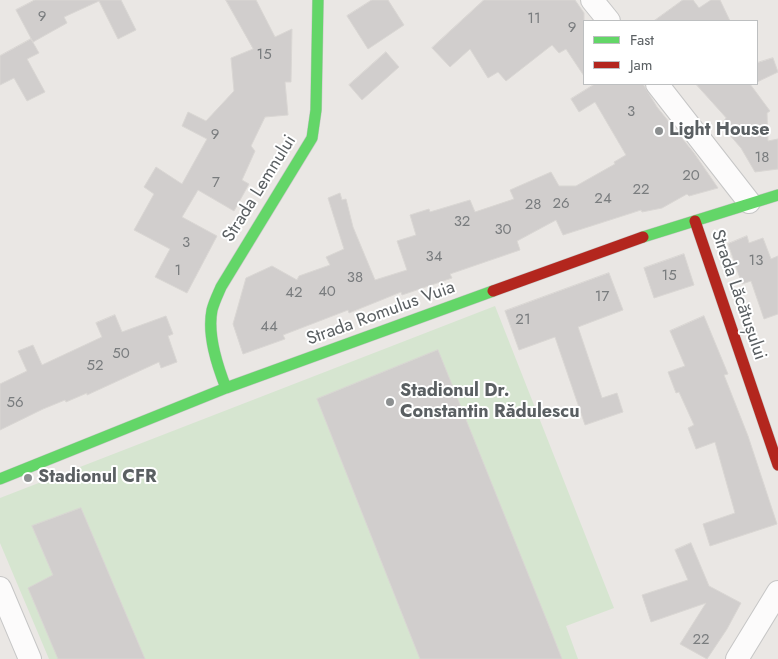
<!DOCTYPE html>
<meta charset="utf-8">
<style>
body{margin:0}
#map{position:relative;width:778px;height:659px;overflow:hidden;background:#eae7e4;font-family:Jost,sans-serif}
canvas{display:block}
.legend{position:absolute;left:583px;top:20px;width:175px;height:65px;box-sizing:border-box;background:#fff;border:1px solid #bdbfc0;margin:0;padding:6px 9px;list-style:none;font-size:15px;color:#5a5f62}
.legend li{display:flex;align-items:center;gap:10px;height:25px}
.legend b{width:25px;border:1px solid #bdbfc0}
</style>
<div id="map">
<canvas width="778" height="659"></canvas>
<ul class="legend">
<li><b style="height:6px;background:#63d668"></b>Fast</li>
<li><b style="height:6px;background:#b3261e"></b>Jam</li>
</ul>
</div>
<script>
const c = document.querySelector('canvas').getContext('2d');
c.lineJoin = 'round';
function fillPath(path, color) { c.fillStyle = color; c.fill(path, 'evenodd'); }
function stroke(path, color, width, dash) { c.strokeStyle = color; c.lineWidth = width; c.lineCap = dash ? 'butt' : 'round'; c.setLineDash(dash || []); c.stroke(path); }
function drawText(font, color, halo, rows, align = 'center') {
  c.font = font + ' Jost,sans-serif'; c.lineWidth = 4; c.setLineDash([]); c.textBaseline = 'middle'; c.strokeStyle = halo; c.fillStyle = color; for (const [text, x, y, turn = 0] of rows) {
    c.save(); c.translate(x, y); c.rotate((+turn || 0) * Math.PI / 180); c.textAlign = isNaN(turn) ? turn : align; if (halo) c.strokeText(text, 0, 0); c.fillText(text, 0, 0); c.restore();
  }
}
fillPath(new Path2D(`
 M495,306L614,608L566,626L578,659H49L0,543V498Z`), '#d6e5d0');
const building = new Path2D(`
 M35,0H121L136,30L118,39L99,1L64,17L67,23L33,42L16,10Z
 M226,0H256L275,37L292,29L291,82H285L288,115L265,117L251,146L255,151L242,180L249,184L234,211L198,190L182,217L217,236L187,293L155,277L170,249L134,230L154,194L144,187L156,167L182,184L207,139L182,126L188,112L206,121L234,91L231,58L253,49Z
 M372,0H388L404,25L368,49L347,16Z
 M484,0H575L584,13V76L566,49L559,53L552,45L506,81L498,72L488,78L470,49L450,67L432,48Z
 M683,0H693L699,8L711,0H720L730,21H654Z
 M31,39L39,53L27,59L45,92L27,101L14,78L0,85V56Z
 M386,52L399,67L362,100L349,85Z
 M773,58L778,72L757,82V63Z
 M595,84H643L657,107L694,153L718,188L689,196L687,194L662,208L642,212L641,210L563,235L556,220L517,241L520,250L450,274L452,278L402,295L401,292L349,313L348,310L283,335L285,339L243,354L233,324L246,278L272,266L297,280L299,276L330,265L326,257L344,249L328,198L340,193L342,200L346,199L353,227L375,280L407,270L397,241L416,235L410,215L429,209L430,212L470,200L475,212L514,199L510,190L551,172L559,186H576L615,164L614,162L626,155L595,102L579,112L571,99Z
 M696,84H750L770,111L767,113L768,141L778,139V169L755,172L741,148L721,125L726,118Z
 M747,236L749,243L763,238L771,259L778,256V314L764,319L751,281L742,284L728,244Z
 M684,254L694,285L654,298L644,268Z
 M609,273L623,310L578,327L602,398L617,393L623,412L585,425L555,337L519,350L505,311Z
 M115,315L122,332L166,316L173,334L168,336L177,362L161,368L159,362L87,395V393L66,402L65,400L43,409L0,430V384L27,371L18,351L33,345L42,365L102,337L96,323Z
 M704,316L728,374L724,375L748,436L777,524L710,546L703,524L735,513L715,442L696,449L688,428L694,425L679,392L676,393L668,372L685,366L670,331Z
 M438,350L553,636L562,659H420L317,399Z
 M81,508L145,659H58L28,588L53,575L32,526Z
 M691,543L709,586L741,603L727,629L707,659L680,644L706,603L651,622L642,595L688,580L675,550Z`);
fillPath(building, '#d1cecd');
stroke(building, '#d9d6d3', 1);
const street = new Path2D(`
 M592,0L609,21
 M657,84L749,202
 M0,588L30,659
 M737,659L778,592`);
const fast = new Path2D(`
 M643,237L778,195
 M226,388C217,365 207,335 212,310C214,302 218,294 221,287L312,138L316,110L318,0
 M0,479L226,388L493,291`);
const jam = new Path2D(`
 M695,221L778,465
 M493,291L643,237`);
stroke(street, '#c6c6c6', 24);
stroke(fast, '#c6c6c5', 12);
stroke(jam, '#c6c6c5', 12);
stroke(street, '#fcfbfb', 22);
stroke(fast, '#63d668', 11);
stroke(jam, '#b3261e', 11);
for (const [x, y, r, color] of [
 [659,131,5,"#8c8f90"],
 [390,402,5,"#8c8f90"],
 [28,478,5,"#8c8f90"]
]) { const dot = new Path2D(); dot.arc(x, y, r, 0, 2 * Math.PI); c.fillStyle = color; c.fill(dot); stroke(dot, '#fff', 2); }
drawText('15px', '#797c7e', null, [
 ["9",42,17],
 ["11",534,19],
 ["9",572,28],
 ["15",264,55],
 ["3",631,112],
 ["9",215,135],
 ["18",762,158],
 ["20",691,176],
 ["7",216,183],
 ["22",641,190],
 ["24",603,199],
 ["26",561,204],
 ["28",533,205],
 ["32",462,222],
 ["30",503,230],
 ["3",186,243],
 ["34",434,257],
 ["13",756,261],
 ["1",178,271],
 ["15",669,276],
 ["38",355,278],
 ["40",327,292],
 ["42",294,293],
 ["17",602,297],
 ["21",523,320],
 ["44",269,327],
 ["50",121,354],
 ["52",95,366],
 ["56",15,403],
 ["22",701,640]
]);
drawText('bold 18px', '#5a5f62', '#fff', [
 ["Light House",669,131],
 ["Stadionul Dr.",400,392],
 ["Constantin Rădulescu",400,413],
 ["Stadionul CFR",38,478]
], 'left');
drawText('18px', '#5a5f62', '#fff', [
 ["Strada Lemnului",260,189,-58],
 ["Strada Lăcătușului",738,295,71],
 ["Strada Romulus Vuia",381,314,-20]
]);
</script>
